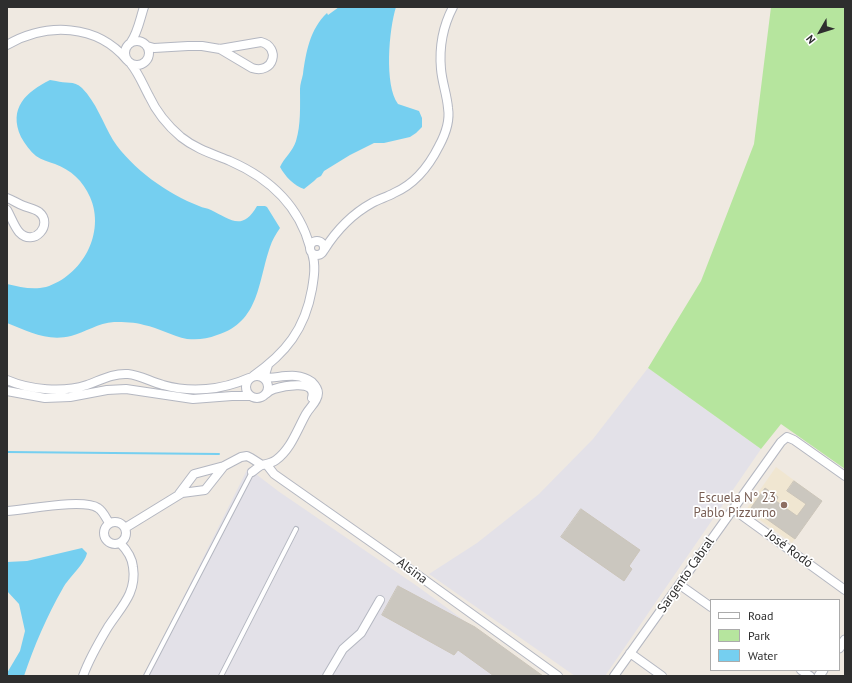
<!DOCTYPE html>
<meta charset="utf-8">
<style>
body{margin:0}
#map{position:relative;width:852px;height:683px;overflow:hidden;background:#efe9e1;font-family:"PT Sans",sans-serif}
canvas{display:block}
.frame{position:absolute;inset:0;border:8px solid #2e2e2e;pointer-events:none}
.legend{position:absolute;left:710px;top:599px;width:130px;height:72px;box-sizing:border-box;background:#fff;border:1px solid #ababab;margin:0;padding:5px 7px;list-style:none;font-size:12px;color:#2e2e2e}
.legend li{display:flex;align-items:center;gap:8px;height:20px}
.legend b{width:20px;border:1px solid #ababab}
.north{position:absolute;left:800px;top:12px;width:40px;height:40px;-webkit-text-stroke:3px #fff;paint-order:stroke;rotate:231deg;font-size:11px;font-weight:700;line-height:16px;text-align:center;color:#2e2e2e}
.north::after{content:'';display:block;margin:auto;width:14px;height:18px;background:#2e2e2e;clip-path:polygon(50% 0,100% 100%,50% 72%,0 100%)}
</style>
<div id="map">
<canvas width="852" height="683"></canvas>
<div class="frame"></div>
<ul class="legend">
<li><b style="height:5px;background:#fff"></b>Road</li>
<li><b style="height:11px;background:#b6e59e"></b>Park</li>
<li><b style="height:11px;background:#75cff0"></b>Water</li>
</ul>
<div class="north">N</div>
</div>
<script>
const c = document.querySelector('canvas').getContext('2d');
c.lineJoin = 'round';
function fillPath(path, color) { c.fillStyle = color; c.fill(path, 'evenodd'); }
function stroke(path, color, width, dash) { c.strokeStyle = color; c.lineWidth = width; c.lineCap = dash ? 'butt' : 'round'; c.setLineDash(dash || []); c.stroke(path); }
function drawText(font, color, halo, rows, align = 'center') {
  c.font = font + ' "PT Sans",sans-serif'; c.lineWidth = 3.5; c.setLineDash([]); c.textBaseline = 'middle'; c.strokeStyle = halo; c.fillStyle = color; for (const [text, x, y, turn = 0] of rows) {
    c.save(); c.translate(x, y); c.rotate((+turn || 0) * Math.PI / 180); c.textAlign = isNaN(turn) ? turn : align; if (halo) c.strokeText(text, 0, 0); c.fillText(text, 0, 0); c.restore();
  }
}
fillPath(new Path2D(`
 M648,368L761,449L605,676H575L429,574L477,543L539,494L593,439Z
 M248,468L278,491L417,586L540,676H144Z`), '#e3e1e8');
fillPath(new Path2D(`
 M776,467L822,501L792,543L746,510Z`), '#f0e6d1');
fillPath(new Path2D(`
 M771,7H845V469L781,424L761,449L648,368L701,281L754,144Z`), '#b6e59e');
fillPath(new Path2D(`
 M339,7H396C389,29 384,85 398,104L419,111L422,118V127L416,133L410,137L384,143H374L350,155L324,171L321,176L317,178L314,181L304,189C294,186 285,176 280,167C284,158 293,151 296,141C301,125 300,106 300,89C300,84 302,79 303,74C306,52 310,29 327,13L328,15Z
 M50,80C52,80 54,81 56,81C65,84 74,80 82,88C96,102 103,123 113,140C132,169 168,194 199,206C203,208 207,208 211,210C230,219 242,232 257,206H265L267,207L280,228C276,234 272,240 270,247C258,281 260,322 217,335C207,339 198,340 187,339C172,336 159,328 144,325C135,322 124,322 114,322C98,323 86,332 71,336C47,342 28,331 7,323V284C20,287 32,290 46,287C82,276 106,233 90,197C83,181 71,170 55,164C49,162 42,160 36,156C30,151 25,144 21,137C8,108 26,92 50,80Z
 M82,548L87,553C85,564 69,577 63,588C47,616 34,646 24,676H7V673L20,651L25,631L19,604L7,591V562L27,561Z`), '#75cff0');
stroke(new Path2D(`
 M7,452L219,454`), '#75cff0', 2);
const building = new Path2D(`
 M794,481L822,501L795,539L751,508L765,488L778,497L776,501L797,516L806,504L787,491Z
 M581,509L640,550L629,566L632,569L624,581L561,537Z
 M398,586L475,627L543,676H494L458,650L454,655L382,615Z`);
fillPath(building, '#cbc7bf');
stroke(building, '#cbc5ba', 1);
const service = new Path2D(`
 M146,676L252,472
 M221,676L296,529`);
const minor = new Path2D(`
 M125 53a12 12 0 1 1 24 0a12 12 0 1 1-24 0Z
 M131,42C138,32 140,19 144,7
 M7,45C47,22 97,24 127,60
 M147,46L154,48L188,46H202L220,49L261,42C281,47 274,75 252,68L220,49
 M131,64C139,74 143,85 149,96C156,111 168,126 181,137C196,149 213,154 230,161C269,178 299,206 310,247
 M7,198C13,200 18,204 24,206C29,208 35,209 39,212C54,224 34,248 19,232C14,226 11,217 7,210
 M310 248a7 7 0 1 1 14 0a7 7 0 1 1-14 0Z
 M324,250C336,231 352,214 372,203C379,199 387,197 394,193C415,184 429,166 439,146C445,135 450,120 448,108C447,95 442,82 441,69C439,47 443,26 453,7
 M246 387a11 11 0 1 1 22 0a11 11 0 1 1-22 0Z
 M253,376C286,353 305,329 312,289C314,277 316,265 312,253
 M7,380C30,390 63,393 87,385C101,380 113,373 128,374C140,375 151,382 163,385C191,393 222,390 249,378
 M7,391L45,398L70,397L107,390L126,389L193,399L232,396H250
 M266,394C268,392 271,390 274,389C283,386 318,379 312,398
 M267,465L274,474L415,573L558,676
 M252,472C255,470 259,466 262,465C267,464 272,463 276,460C291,449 297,430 306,414C310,407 318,401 318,393C318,389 315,385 312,382C297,371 281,378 264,378L268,365
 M179,494L194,474L224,466L241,457L247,456L251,458L262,465
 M733,509L845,590
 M7,511C26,510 83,498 98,508C103,511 106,518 109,523
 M104 533a11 11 0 1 1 22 0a11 11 0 1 1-22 0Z
 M125,528L182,493L205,490L224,466
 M680,585L711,607
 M630,653L662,676
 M801,670L810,676
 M83,676C89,659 99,642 108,627C121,607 137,593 133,567C132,557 127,550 120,543
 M327,676L343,649L361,633L380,600
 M614,676L781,442L787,437L794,440L845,476`);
const tertiary = new Path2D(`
 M839,648L845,640
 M819,676L823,670`);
stroke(service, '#b4b7c1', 6);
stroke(minor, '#b4b7c1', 10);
stroke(tertiary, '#b4b7c1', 11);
stroke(service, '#fff', 4);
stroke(minor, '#fff', 8);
stroke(tertiary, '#fff', 9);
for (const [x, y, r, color] of [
 [784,505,4,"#8d6e63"]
]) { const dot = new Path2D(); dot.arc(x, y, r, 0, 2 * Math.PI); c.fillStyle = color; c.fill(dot); stroke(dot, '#fff', 1.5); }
drawText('13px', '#785e54', '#fff', [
 ["Escuela N° 23",776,498],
 ["Pablo Pizzurno",776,513]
], 'right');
drawText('13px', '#2e2e2e', '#fff', [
 ["José Rodó",789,549,36],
 ["Alsina",412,571,36],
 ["Sargento Cabral",686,575,-55]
]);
</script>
